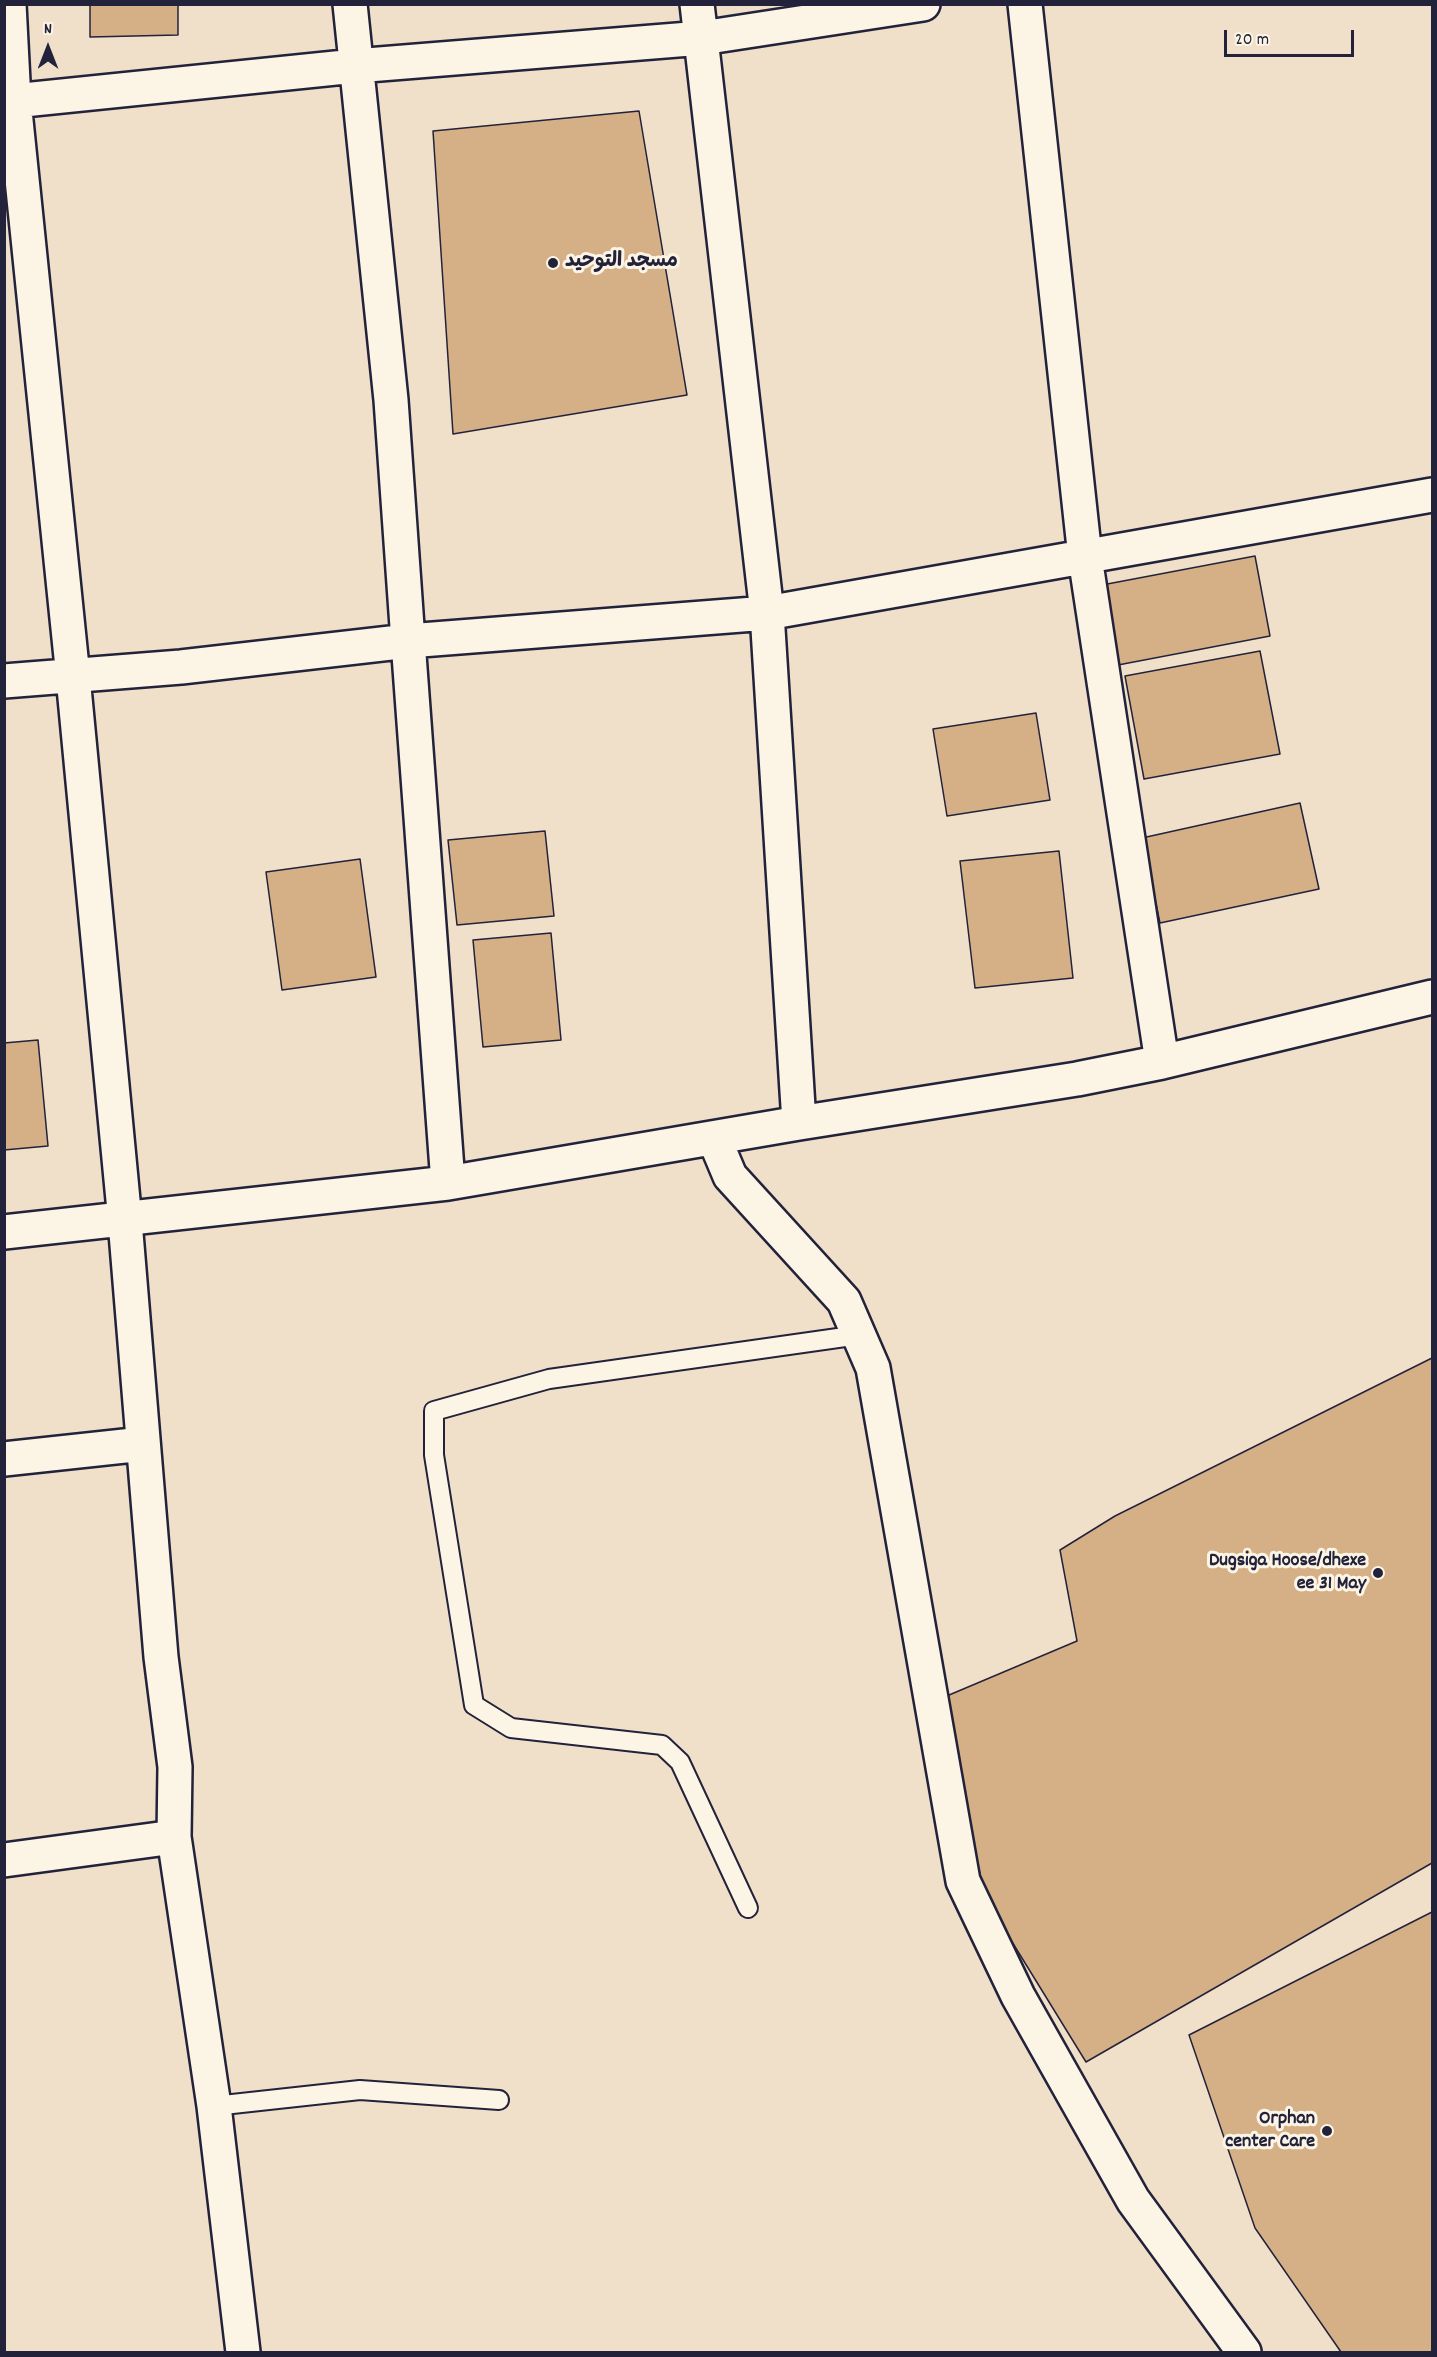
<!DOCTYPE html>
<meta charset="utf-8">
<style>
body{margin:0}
#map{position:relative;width:1437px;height:2357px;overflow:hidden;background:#f0e0c9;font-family:Dekko,sans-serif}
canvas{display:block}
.frame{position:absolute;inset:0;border:6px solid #22223b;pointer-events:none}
.north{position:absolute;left:18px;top:18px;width:60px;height:60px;-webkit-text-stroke:4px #fcf5e5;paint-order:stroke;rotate:0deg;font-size:16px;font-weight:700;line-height:24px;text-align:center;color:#22223b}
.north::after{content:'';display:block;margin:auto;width:21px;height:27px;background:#22223b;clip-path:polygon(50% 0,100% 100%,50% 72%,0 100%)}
.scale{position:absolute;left:1224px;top:30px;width:130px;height:27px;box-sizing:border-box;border:3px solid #22223b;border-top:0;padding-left:8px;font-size:18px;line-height:21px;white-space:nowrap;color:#22223b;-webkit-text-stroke:4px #fcf5e5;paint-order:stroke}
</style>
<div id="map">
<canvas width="1437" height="2357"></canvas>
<div class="frame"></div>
<div class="north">N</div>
<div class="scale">20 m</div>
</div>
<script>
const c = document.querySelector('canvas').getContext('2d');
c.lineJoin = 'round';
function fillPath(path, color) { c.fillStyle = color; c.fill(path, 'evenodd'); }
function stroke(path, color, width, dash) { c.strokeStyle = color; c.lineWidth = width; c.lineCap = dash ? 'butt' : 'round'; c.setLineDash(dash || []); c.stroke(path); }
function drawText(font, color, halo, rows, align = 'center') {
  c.font = font + ' Dekko,"Playpen Sans Arabic",sans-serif'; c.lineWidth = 6; c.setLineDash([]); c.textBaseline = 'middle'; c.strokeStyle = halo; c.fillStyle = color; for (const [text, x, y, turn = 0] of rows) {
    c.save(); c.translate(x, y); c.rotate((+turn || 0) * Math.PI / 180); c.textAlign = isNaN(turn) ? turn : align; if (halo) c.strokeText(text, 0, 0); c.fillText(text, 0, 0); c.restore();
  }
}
const building = new Path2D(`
 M90,4H178V35L90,37Z
 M639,111L687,395L453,434L433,131Z
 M1255,556L1270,636L1118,665L1102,585Z
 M1260,651L1280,754L1144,779L1125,676Z
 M1036,713L1050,800L947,816L933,729Z
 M1300,803L1319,889L1160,923L1142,838Z
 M545,831L554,916L457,925L448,840Z
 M1059,851L1073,978L975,988L960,861Z
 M360,859L376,977L282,990L266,872Z
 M551,933L561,1040L483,1047L473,940Z
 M38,1040L48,1146L4,1150V1043Z
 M1432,1358V1863L1086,2062L985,1898L942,1698L1077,1641L1060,1550L1115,1516Z
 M1432,1912V2352H1341L1255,2228L1189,2035Z`);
fillPath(building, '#d5b087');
stroke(building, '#22223b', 1.5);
const lane = new Path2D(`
 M748,1908L680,1762L662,1745L511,1728L474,1705L434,1455V1411L549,1379L859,1335
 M214,2106L360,2090L499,2100`);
const street = new Path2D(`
 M697,4L767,613L799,1123
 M1025,4L1085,557L1162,1062
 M4,102L355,66L702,38L923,4
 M4,681L181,667L408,641L391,400L350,4
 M714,1138L730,1176L844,1301L873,1368L963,1881L1018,1996L1133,2200L1244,2352
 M448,1183L408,641L767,613L1432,495
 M4,1232L448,1183L799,1123L1077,1079L1162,1062L1432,997
 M4,1459L143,1444
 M174,1837L214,2106L243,2352
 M4,1860L174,1837L175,1767L161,1657L125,1221L73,677L14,101L9,4`);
stroke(lane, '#22223b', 22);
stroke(street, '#22223b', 38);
stroke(lane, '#fcf5e5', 18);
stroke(street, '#fcf5e5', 33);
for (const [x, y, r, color] of [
 [553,263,6,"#22223b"],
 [1378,1573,6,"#22223b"],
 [1327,2131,6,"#22223b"]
]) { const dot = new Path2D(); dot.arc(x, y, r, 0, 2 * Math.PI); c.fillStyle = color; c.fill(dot); stroke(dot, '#fcf5e5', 2); }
drawText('bold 20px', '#22223b', '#fcf5e5', [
 ["مسجد التوحيد",565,263,"left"],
 ["Dugsiga Hoose/dhexe",1366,1562],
 ["ee 31 May",1366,1585],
 ["Orphan",1315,2120],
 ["center Care",1315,2143]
], 'right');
</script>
